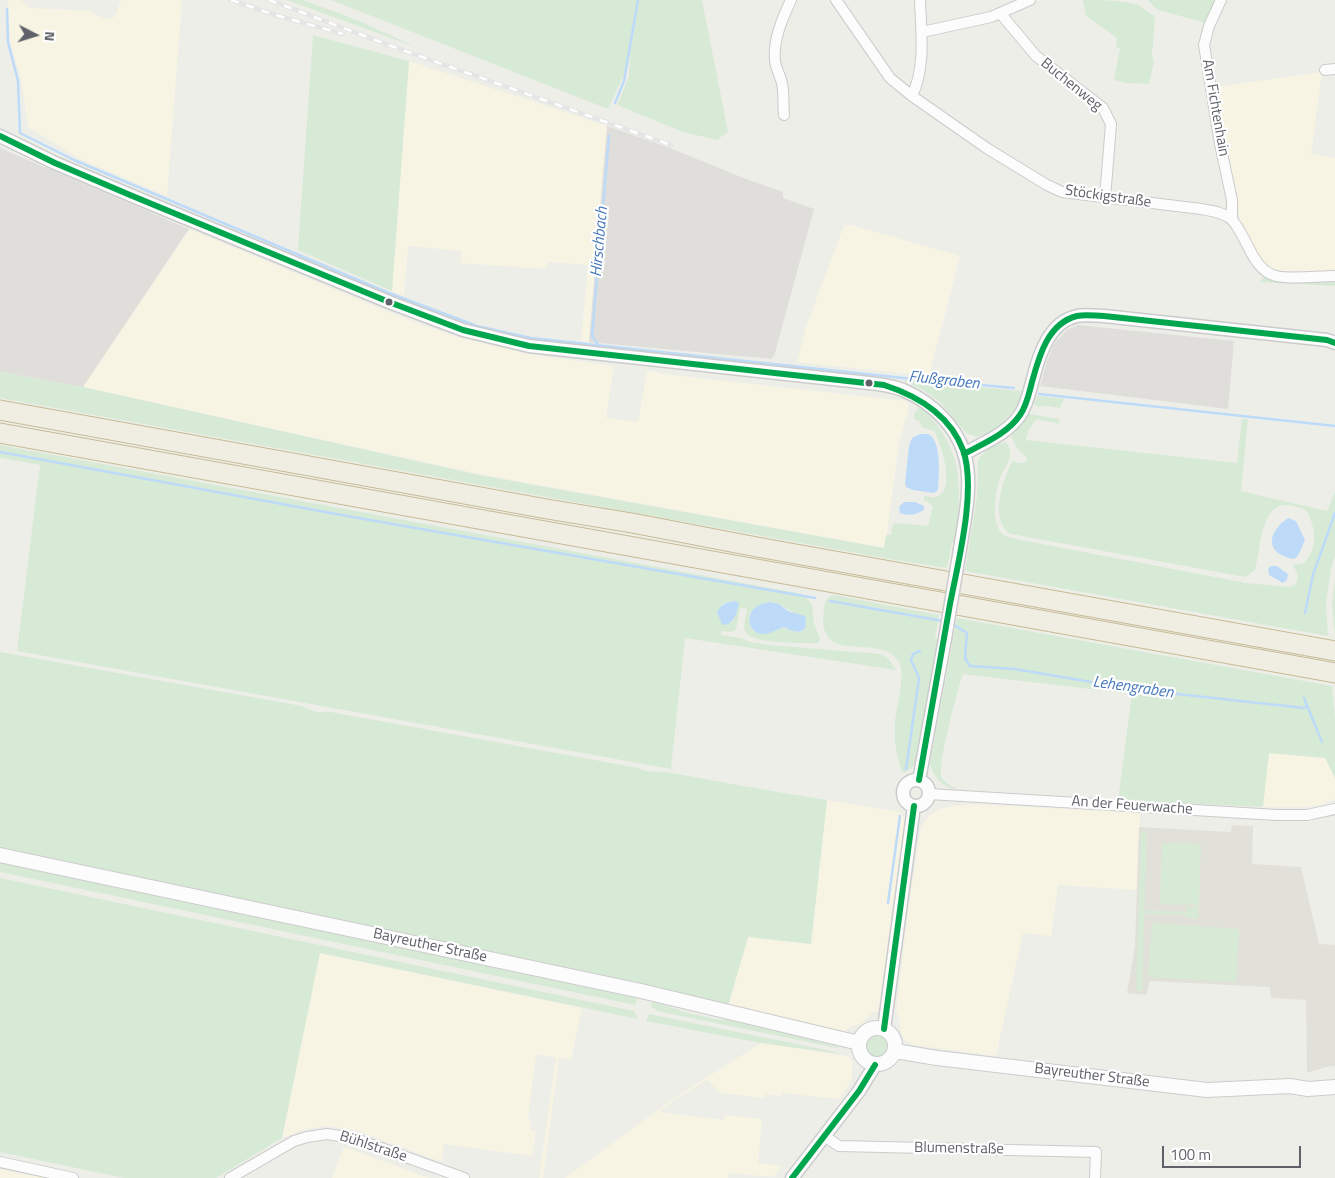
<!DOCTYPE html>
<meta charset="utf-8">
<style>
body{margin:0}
#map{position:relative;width:1335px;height:1178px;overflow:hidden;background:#eeeee9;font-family:"Titillium Web",sans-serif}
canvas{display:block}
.north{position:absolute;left:10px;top:10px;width:50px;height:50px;-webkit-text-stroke:4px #fff;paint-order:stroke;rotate:95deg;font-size:14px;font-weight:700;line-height:20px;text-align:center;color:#5e6167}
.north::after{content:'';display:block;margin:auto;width:18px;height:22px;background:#5e6167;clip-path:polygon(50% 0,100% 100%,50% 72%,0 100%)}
.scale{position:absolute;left:1162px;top:1146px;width:139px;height:22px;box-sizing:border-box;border:2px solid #5e6167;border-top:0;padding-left:6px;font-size:15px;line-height:18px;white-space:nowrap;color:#5e6167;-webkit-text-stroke:4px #fff;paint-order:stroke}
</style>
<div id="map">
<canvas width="1335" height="1178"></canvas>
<div class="north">N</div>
<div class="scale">100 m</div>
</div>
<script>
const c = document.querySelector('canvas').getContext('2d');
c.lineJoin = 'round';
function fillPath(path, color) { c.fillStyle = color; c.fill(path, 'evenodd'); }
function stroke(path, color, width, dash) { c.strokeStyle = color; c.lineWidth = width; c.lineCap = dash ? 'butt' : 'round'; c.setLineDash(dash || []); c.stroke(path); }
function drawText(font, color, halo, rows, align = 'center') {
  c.font = font + ' "Titillium Web",sans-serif'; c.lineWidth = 4.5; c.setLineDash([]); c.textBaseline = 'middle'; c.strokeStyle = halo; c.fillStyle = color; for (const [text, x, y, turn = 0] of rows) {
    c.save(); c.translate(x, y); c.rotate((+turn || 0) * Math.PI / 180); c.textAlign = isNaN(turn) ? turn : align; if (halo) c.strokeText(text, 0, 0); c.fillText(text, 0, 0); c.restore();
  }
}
fillPath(new Path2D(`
 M8,0H21L30,8L90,11L104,19L115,17L121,0H182L167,196L80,159L28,127L21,79L10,41Z
 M409,61L607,126L589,342L581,341L588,265L548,262L546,269L460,263L462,251L408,246L404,296L392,291Z
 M1322,72L1311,154L1335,158V271H1277L1269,268L1263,263L1242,231L1215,87Z
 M851,225L960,256L929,376L797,362L806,327L826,273L844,226Z
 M189,229L389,312L427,327L461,338L528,354L614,366L606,418L638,422L647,370L663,374L905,401L908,403L909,407L899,443L885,548L479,474L83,387Z
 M1268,753L1326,758L1335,778V799L1321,805L1306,807H1263Z
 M827,800L900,812L903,816L905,821L878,1012H873L862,1023L847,1028L846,1032L728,1006L748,937L811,944Z
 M972,804L1140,813L1137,890L1058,885L1051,936L1023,933L996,1056L914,1045L906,1041L902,1036L898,1014L896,1013L907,919L921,827L928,817L936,811L947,807Z
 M319,953L582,1008L571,1060L559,1058L543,1178H539L556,1058L536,1054L528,1119L531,1120L530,1130L536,1131L532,1156L444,1144L442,1162L355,1130L327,1126L306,1129L282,1138Z
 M761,1043L847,1056L853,1062L851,1081L839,1099L782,1093L781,1096L765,1094L764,1098L721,1093L707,1080L674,1100L659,1112L724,1120L725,1115L762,1119L758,1163L782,1166L774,1177L729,1173L728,1178H565L673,1099Z
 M344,1147L351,1149L429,1178H332Z
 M0,1169L46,1178H0Z`), '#f7f4e3');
fillPath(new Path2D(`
 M607,126L670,148L746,179L783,192V198L814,209L775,353L772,359L589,342Z
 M0,148L189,229L83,387L0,372Z
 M1078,325L1234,341L1228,409L1040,386L1047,361L1054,344L1067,330Z`), '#dfdeda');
fillPath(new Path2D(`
 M1232,825L1253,826L1252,864L1301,867L1319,944L1335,945V1066L1326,1067L1307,1073L1306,1000L1271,998L1270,987L1150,981L1146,995L1127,993L1135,946L1139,827L1231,832Z`), '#e1e0d9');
fillPath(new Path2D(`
 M287,0H303L357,20L418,48Z
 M331,0H702L728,132L717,140L683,132L617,105L629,76L631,38L627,68L608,109Z
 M1083,0C1101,0 1118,0 1135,4C1143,6 1147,13 1155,16L1152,55L1154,62L1149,84L1127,83L1114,80L1120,48L1116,47L1117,38L1086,16Z
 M1148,0H1217L1206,23L1162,11L1155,8Z
 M313,35L409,61L392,291L298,250Z
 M1264,277C1285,286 1313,282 1335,281V286L1260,282Z
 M0,372L83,387L479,475L884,548L886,535H891L893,524L895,523L928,526L933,507L928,502L924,501V496C928,496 933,498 936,497C957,491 941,443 934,431L922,427L919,421L914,419V413L919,408H922C965,450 962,488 955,543H952L947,568L895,560L0,398Z
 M902,380L1022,391C1018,414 997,430 977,437L966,433L940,402L923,390Z
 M1037,396L1064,399L1060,408L1047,406L1038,407L1034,404Z
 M1029,414L1059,419V424L1037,419L1029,429L1026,440L1237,463L1242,419H1248L1241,491L1327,511L1335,492V556L1331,568L1326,603L1328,636L965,571L977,496L978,460C983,451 996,444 1006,442C1009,446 1011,451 1010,457C1008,464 1003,471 1000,478C995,492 990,525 1004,535C1008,537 1012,538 1016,539L1246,583L1290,587L1296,584L1298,575L1293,565L1303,564C1319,546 1316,531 1307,511C1260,487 1263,540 1255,570L1245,577L1011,534C988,521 1003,478 1013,460L1017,463C1021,463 1026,463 1027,458L1017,449L1011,436Z
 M0,445L803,594L812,605L814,623L820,638L819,642L817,643C803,643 754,644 746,633C742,627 746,616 747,609L740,608L736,630L732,632L721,631V635L740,638L750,642L770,645L881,654L888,658L896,670L685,638L671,769L17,651L40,465L0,458ZM735,601L737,611L731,623L721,605L727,602ZM770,602L778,604L793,612L804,630C798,634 790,631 784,627L772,632L754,630L750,625L749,615L763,603Z
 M1335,579V637L1332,604Z
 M834,595L939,615L935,638L938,639L915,765L904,773L902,772C896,756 894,740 895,723C896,708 906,675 899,662C880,630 815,670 824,609C825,601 826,597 834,595Z
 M957,618L1332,686L1335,717V778L1325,758L1269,753L1263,807L1118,800L1132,694L963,674C958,688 936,769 942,778C945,783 953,787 958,790C942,787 935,779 930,764Z
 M0,652L302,706L316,712H331L639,768C645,773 662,771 672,773C723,782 775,792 827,800L811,944L748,937L728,1006L0,849Z
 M1141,830L1147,831L1142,991L1136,990Z
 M1162,843L1201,844L1199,905L1160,904Z
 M0,860L636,996L637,1001L635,1005L0,872Z
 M0,878L634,1011L638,1019L320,953L282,1138L216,1178H124L0,1152Z
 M1187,907H1198V919L1186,918V915L1146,914V910L1186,912Z
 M1152,923L1239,929L1236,982L1148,977Z
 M652,1001L688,1013L716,1019L744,1021L839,1047L837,1048L657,1011L651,1006Z
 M649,1014L831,1051L841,1054L761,1043L646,1021Z
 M865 1047a11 11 0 1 1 22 0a11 11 0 1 1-22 0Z`), '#d7ead6');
fillPath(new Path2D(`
 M920,434C921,434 927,434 928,434C942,439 939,478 938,490L934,493L913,490L906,487L905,483L909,446L912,438Z
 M904,502H915L924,506V510C916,515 909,516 900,513L899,507Z
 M1288,518L1296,521L1305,540L1298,556L1294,559C1265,554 1266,533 1288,518Z
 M1271,566H1277L1288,574L1287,580L1283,583L1269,575L1268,569Z
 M735,601L739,603C737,613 735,621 726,625L722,624L717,612C722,604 726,602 735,601Z
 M770,602L779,604L788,611L805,616C809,634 798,635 784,627C777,629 771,634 764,634C746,635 741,605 770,602Z`), '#bddbf8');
stroke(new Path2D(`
 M7,9L8,42L18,81L20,133L74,160L389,293L477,326L531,338L903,378L1014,388
 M615,103L624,81L638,0
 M599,346L592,336L609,136
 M1039,394L1335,426
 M0,452L347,516L815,598
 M830,601L943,621
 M1305,613L1313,575L1335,513
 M951,623L967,633L965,658L970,666L1015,669L1132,689L1304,708L1307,706
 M1304,698L1322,742
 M906,769L919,678L911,660L913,654L920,651
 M888,903L900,816`), '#bddbf8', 2.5);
const minor = new Path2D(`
 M836,0L890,78L912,96L988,149L1047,185L1062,192L1201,209C1211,211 1223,212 1231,219C1246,232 1251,270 1276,276C1294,280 1317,276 1335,276
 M1221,0L1209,26L1204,45L1220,144L1232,200V220
 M1000,13L1036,56L1103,108L1111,124L1105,198
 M922,32L991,17L1030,0
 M1325,70L1335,69
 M912,96C926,66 921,32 920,0
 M784,115C783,105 784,93 782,83C780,75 776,69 775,61C773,40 782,19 791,0
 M929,794L1277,815H1307L1335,809
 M824,1136L839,1146L1096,1152L1095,1178
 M0,1162L73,1178
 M230,1178L294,1141L307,1137L327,1134L353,1138L464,1178`);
const tertiary = new Path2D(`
 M0,136L55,163L130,195L389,302L463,330L529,346L869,383C880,384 892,386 903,390C934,403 962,431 967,466C971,492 964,523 960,549
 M964,454C983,443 1007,434 1020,415C1028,403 1030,389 1034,375C1040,352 1050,322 1077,316C1085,314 1095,316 1104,316L1327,340L1335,343
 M903 793a13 13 0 1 1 26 0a13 13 0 1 1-26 0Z
 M919,780L945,639
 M884,1029L914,806
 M792,1178L859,1091L875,1065`);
const secondary = new Path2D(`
 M0,855L641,991L859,1043
 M859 1046a18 18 0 1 1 36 0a18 18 0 1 1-36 0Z
 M895,1051L937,1058L1207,1090L1290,1086L1308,1089L1335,1087`);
const motorway = new Path2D(`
 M0,410L547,509L632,523L757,547L1335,651
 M0,433L1335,673`);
stroke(minor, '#cbcbcb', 12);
stroke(tertiary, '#cbcbcb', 15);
stroke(secondary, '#ccc', 16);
stroke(motorway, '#c7bb95', 21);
stroke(minor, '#fcfcfc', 10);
stroke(tertiary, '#fcfcfc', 12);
stroke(secondary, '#fcfcfc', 14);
stroke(motorway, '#f0ede2', 19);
const rail = new Path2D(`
 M231,0L272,14L343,34
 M269,0L394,47L671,145`);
stroke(rail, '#e4e5e4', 4.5);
stroke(rail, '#fff', 2.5, [8]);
const tertiaryBridge = new Path2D(`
 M945,639L960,549`);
stroke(tertiaryBridge, '#cbcbcb', 15, []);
stroke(tertiaryBridge, '#fcfcfc', 12);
stroke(new Path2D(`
 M0,136L55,163L130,195L389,302L463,330L529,346L884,385C918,396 950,415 963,450C977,489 958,563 950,604C940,663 929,721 919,780
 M964,454C984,443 1007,434 1020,415C1027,405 1029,393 1032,382C1039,356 1048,323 1077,316C1086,314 1095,316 1104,316L1327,340L1335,343
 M884,1029L914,806
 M792,1178L859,1091L875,1065`), '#00a64d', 6);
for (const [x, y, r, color] of [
 [389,302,4.5,"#5e6167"],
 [869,383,4.5,"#5e6167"]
]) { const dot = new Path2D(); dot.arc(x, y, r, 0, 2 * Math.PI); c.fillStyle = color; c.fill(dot); stroke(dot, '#fff', 2); }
drawText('15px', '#5e6167', '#fff', [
 ["Buchenweg",1071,85,39],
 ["Am Fichtenhain",1215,108,80],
 ["Stöckigstraße",1108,197,8],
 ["An der Feuerwache",1132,806,4],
 ["Bayreuther Straße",430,946,12],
 ["Bayreuther Straße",1092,1076,7],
 ["Bühlstraße",373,1147,18],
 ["Blumenstraße",959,1149,1]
]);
drawText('italic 16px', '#4678bb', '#fff', [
 ["Hirschbach",600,242,-85],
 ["Flußgraben",944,381,6],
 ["Lehengraben",1133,688,8]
]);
</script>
